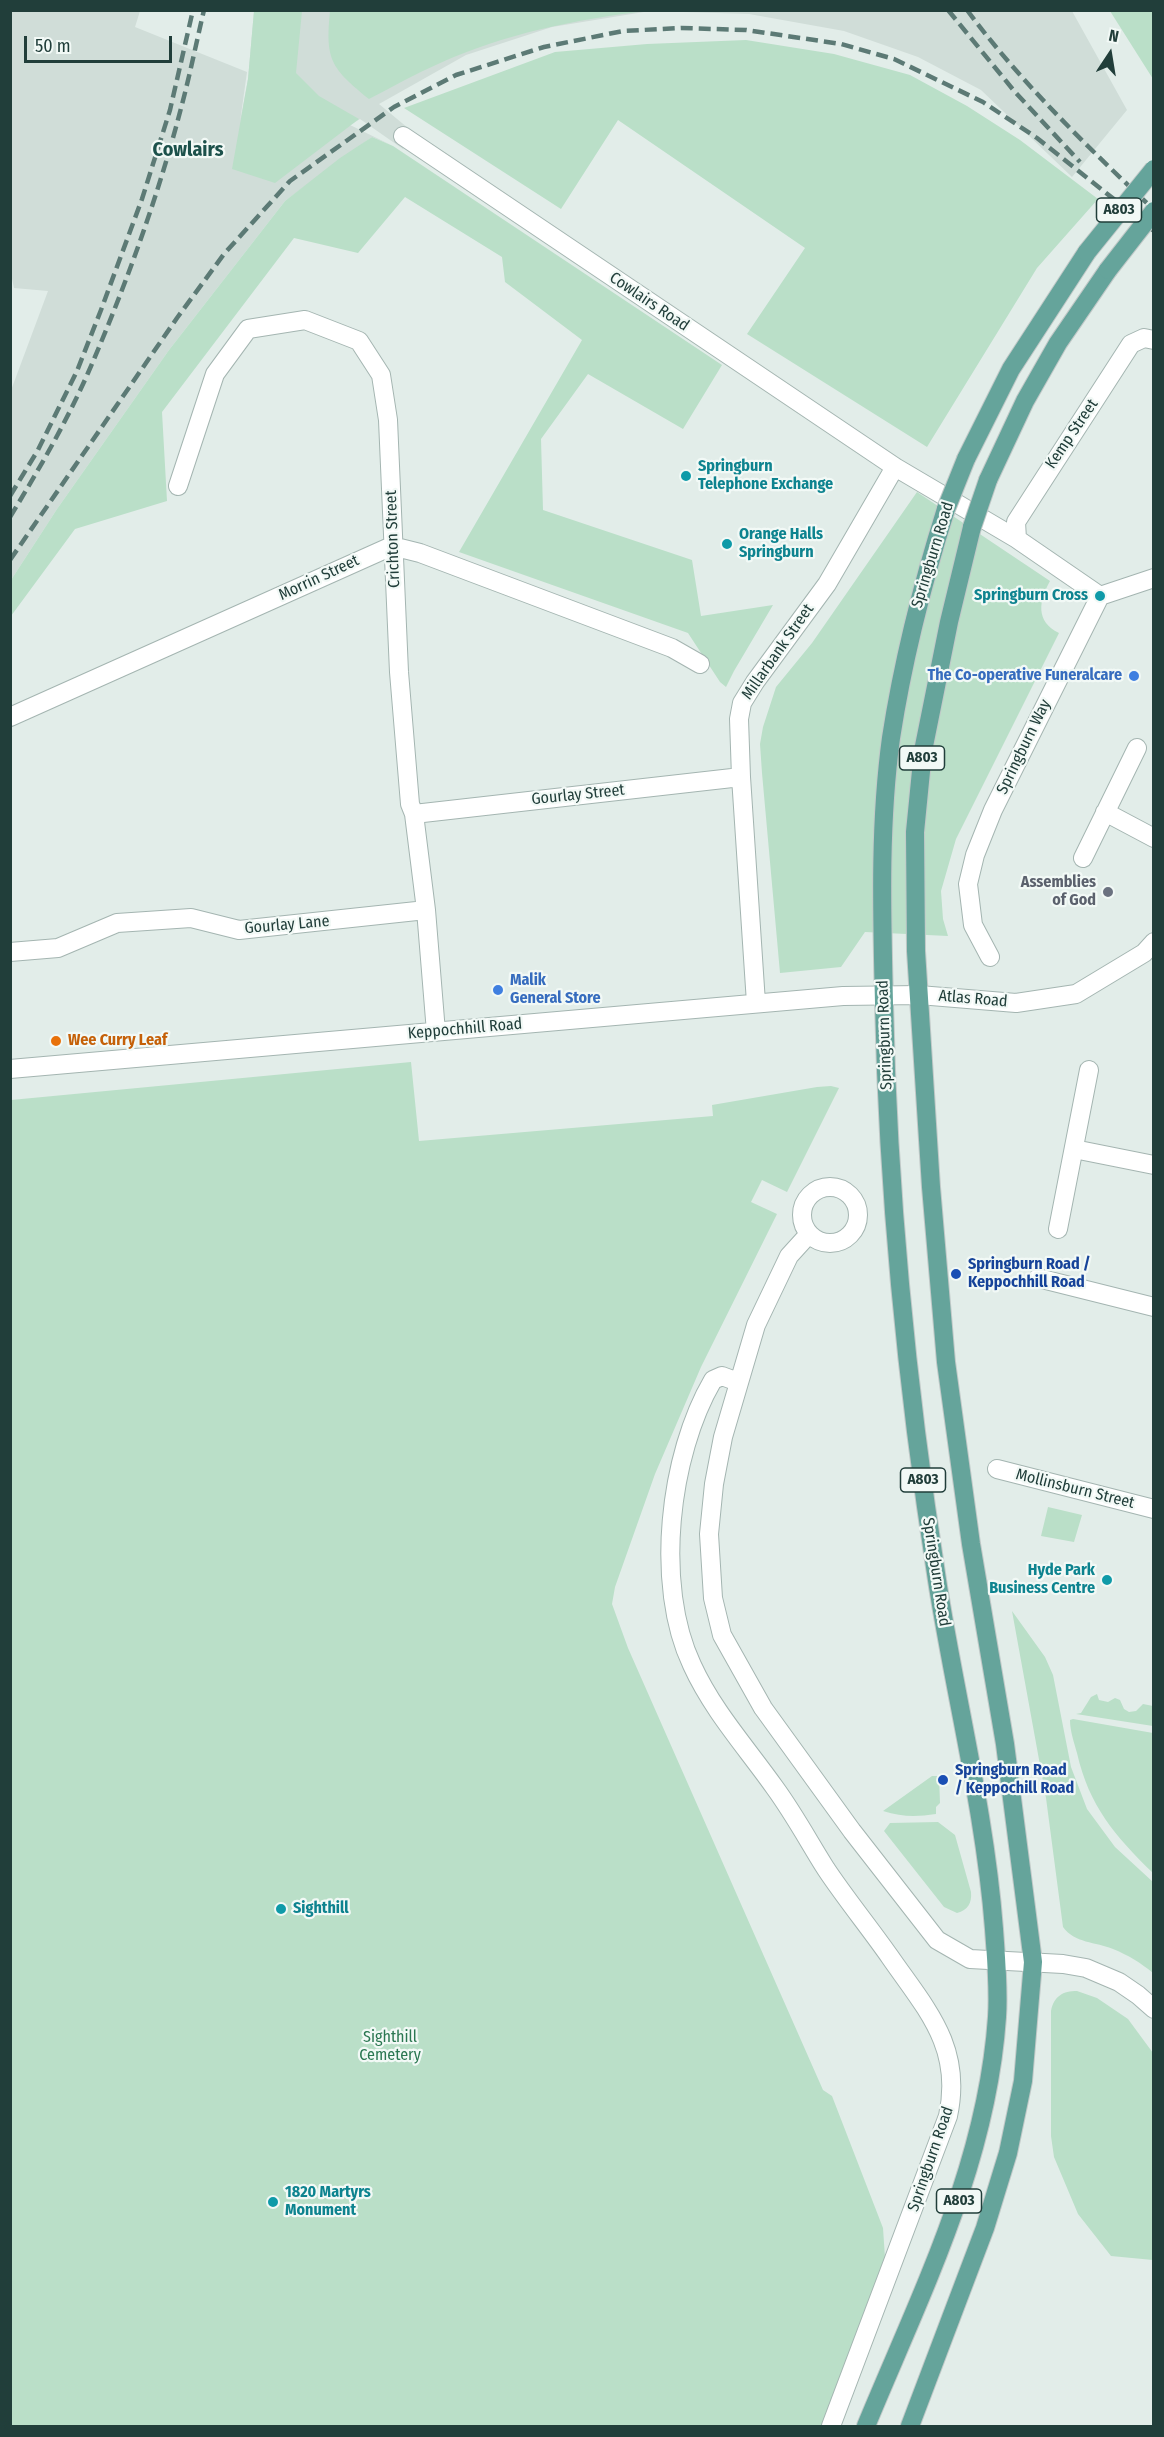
<!DOCTYPE html>
<style>
body{margin:0}
#map{position:relative;width:1164px;height:2437px;overflow:hidden;background:#e2ede9;font-family:"Fira Sans Condensed",sans-serif}
canvas{display:block}
.frame{position:absolute;inset:0;border:12px solid #213e3a;pointer-events:none}
.north{position:absolute;left:1080px;top:24px;width:60px;height:60px;-webkit-text-stroke:4px #f2f9f6;paint-order:stroke;rotate:12deg;font-size:16px;font-weight:700;line-height:24px;text-align:center;color:#213e3a}
.north::after{content:'';display:block;margin:auto;width:21px;height:27px;background:#213e3a;clip-path:polygon(50% 0,100% 100%,50% 72%,0 100%)}
.scale{position:absolute;left:24px;top:36px;width:148px;height:27px;box-sizing:border-box;border:3px solid #213e3a;border-top:0;padding-left:8px;font-size:18px;line-height:21px;white-space:nowrap;color:#213e3a;-webkit-text-stroke:4px #f2f9f6;paint-order:stroke}
</style>
<div id="map">
<canvas width="1164" height="2437"></canvas>
<div class="frame"></div>
<div class="north">N</div>
<div class="scale">50 m</div>
</div>
<script>
const c = document.querySelector('canvas').getContext('2d');
c.lineJoin = 'round';
function fillPath(path, color) { c.fillStyle = color; c.fill(path, 'evenodd'); }
function stroke(path, color, width, dash) { c.strokeStyle = color; c.lineWidth = width; c.lineCap = dash ? 'butt' : 'round'; c.setLineDash(dash || []); c.stroke(path); }
function drawText(font, color, halo, rows, align = 'center') {
  c.font = font + ' "Fira Sans Condensed",sans-serif'; c.lineWidth = 4.5; c.setLineDash([]); c.textBaseline = 'middle'; c.strokeStyle = halo; c.fillStyle = color; for (const [text, x, y, turn = 0] of rows) {
    c.save(); c.translate(x, y); c.rotate((+turn || 0) * Math.PI / 180); c.textAlign = isNaN(turn) ? turn : align; if (halo) c.strokeText(text, 0, 0); c.fillText(text, 0, 0); c.restore();
  }
}
fillPath(new Path2D(`
 M11,11H140L135,27L247,72L240,122L248,79L254,11H1072L1127,110L1072,177L981,90L918,57L844,31L749,14L650,11L552,27L466,55L379,104L414,133L403,149L360,119L350,125L393,146L372,137L285,201L169,350L57,509L11,580L10,393L48,291L14,288L11,274Z`), '#d0ddd8');
fillPath(new Path2D(`
 M254,11H302L296,73L319,96L359,119L275,183L232,169L248,79Z
 M330,11V10L647,11C577,19 503,34 438,64C415,74 392,87 369,99C331,68 325,60 330,11Z
 M1110,11H1153V79Z
 M746,40L834,54L910,75L967,106L1020,140L1098,199L1037,268L927,447L747,334L805,248L618,120L561,209L404,108L555,52L647,44Z
 M372,137L393,146L722,365L683,429L588,374L541,439L543,510L692,560L701,616L773,605L734,671L726,687L720,682L688,633L459,552L582,340L505,282L502,257L405,197L358,253L294,238L162,412L167,501L75,529L11,616V580L57,509L169,350L285,201L340,158Z
 M917,492L1050,581C1039,601 1035,621 1059,633L956,839L941,891L943,919L948,936L865,932L841,967L780,973L762,773L760,744L763,727L776,687L812,643Z
 M411,1062L419,1141L713,1116L712,1105L817,1087L831,1086L839,1088L787,1192L762,1180L751,1202L777,1214L701,1367L655,1474L615,1587L612,1604L628,1648L823,2090L832,2096L883,2228L885,2258L823,2426H11V1100Z
 M1048,1507L1082,1515L1074,1542L1041,1536Z
 M1012,1611L1045,1657L1053,1675L1071,1767L1087,1809L1115,1847L1153,1882V1973C1141,1963 1128,1955 1113,1949C1096,1942 1074,1943 1063,1927L1046,1798Z
 M1097,1694L1099,1700L1108,1702L1115,1698L1120,1700L1124,1709L1129,1712L1136,1711L1143,1704L1153,1706V1726L1076,1714L1081,1713L1091,1697Z
 M1073,1719L1153,1733V1873C1115,1836 1089,1806 1077,1753C1074,1742 1070,1731 1070,1720Z
 M932,1776H939L940,1803L936,1807V1814C916,1817 902,1817 883,1811Z
 M938,1822L955,1835L971,1892C972,1903 968,1910 957,1913L944,1907L884,1831L890,1823Z
 M1077,1991L1097,1998L1128,2019L1153,2053V2260L1111,2256L1078,2214L1054,2157L1051,2136V2011C1054,1996 1063,1991 1077,1991Z`), '#badfc8');
const minor = new Path2D(`
 M403,136L895,467L1017,539L1100,596
 M178,486L215,374L248,329L305,320L359,341L381,375L388,420L399,672L410,804L414,814L426,910L436,1032
 M1017,539L1016,522L1131,344L1144,338L1154,340
 M10,717L392,546L420,553L672,648L700,664
 M1105,812L1154,838
 M414,814L741,777
 M1083,858L1137,748
 M10,952L58,948L117,923L191,918L239,930L426,910
 M990,957L973,925L968,884L975,855L993,810L1100,596L1154,578
 M756,1003L741,777L739,719L742,703L755,682L827,584L895,467
 M10,1069L843,996L919,995L1016,1003L1076,994L1144,953L1154,942
 M1074,1149L1154,1165
 M802 1215a28 28 0 1 1 56 0a28 28 0 1 1-56 0Z
 M1058,1229L1089,1070
 M809,1234L789,1256L756,1325L723,1437L714,1484L709,1534L713,1598L722,1635L763,1708L852,1831L937,1940L970,1959L1063,1964L1086,1968L1119,1982L1138,1995L1154,2009
 M1038,1278L1154,1307
 M738,1382L722,1376L713,1380C669,1455 654,1585 692,1665C713,1711 746,1747 775,1788C794,1814 809,1842 826,1869C846,1899 869,1927 890,1957C926,2009 963,2047 948,2116L831,2426
 M997,1469L1154,1509`);
const major = new Path2D(`
 M966,459L1011,369L1087,252
 M988,480L1025,401L1058,343L1108,270
 M866,2426C921,2293 987,2164 997,2017C999,1988 996,1958 994,1929C985,1811 955,1696 937,1580C907,1389 888,1196 884,1003C882,915 879,826 891,738C903,660 922,585 946,509
 M910,2426L985,2228L1008,2153L1023,2081L1033,1962L1005,1744L971,1544L946,1362L931,1187L916,951L915,832L923,751L949,622L972,527`);
stroke(minor, '#a4b5b1', 20);
stroke(major, '#c1c9c8', 20);
stroke(minor, '#fff', 18);
stroke(major, '#65a49b', 18);
stroke(new Path2D(`
 M948,10L1015,92L1080,162
 M967,10C1022,84 1088,147 1154,210
 M10,496L38,450L77,371L101,310L142,199L170,110L193,10
 M10,517C38,471 66,423 88,373C124,290 157,200 180,112C189,79 196,44 204,10
 M10,560L177,318L224,254L290,181L394,107L456,75L544,47L623,31L681,28L746,30L841,44L894,59L983,102L1037,138L1154,231`), '#5c7a75', 4.5, [12, 6]);
const majorBridge = new Path2D(`
 M1087,252L1154,169
 M1108,270L1154,211
 M946,509L966,459
 M972,527L988,480`);
stroke(majorBridge, '#c1c9c8', 20, []);
stroke(majorBridge, '#65a49b', 18);
for (const [x, y, r, color] of [
 [686,476,6,"#0f9aa8"],
 [727,544,6,"#0f9aa8"],
 [1100,596,6,"#0f9aa8"],
 [1134,676,6,"#3f7fe0"],
 [1108,892,6,"#6b7280"],
 [498,990,6,"#3f7fe0"],
 [56,1041,6,"#e8710a"],
 [956,1274,6,"#1a4fb4"],
 [1107,1580,6,"#0f9aa8"],
 [943,1780,6,"#1a4fb4"],
 [281,1909,6,"#0f9aa8"],
 [273,2202,6,"#0f9aa8"]
]) { const dot = new Path2D(); dot.arc(x, y, r, 0, 2 * Math.PI); c.fillStyle = color; c.fill(dot); stroke(dot, '#f2f9f6', 2); }
for (const [x, y, w] of [
 [1119,210,45],
 [922,758,45],
 [923,1480,45],
 [959,2201,45]
]) { const box = new Path2D(); box.roundRect(x - w / 2, y - 12, w, 24, 4.5); c.fillStyle = '#f2f9f6'; c.fill(box); stroke(box, '#213e3a', 1.5); }
drawText('bold 15px', '#213e3a', null, [
 ["A803",1119,210],
 ["A803",922,758],
 ["A803",923,1480],
 ["A803",959,2201]
]);
drawText('16px', '#213e3a', '#f2f9f6', [
 ["Cowlairs Road",649,302,34],
 ["Kemp Street",1072,434,-56],
 ["Crichton Street",393,539,-92],
 ["Springburn Road",933,555,-73],
 ["Morrin Street",319,578,-25],
 ["Millarbank Street",778,652,-55],
 ["Springburn Way",1024,747,-64],
 ["Gourlay Street",578,795,-6],
 ["Gourlay Lane",287,925,-5],
 ["Atlas Road",973,999,5],
 ["Keppochhill Road",465,1029,-5],
 ["Springburn Road",885,1035,-92],
 ["Mollinsburn Street",1075,1489,14],
 ["Springburn Road",936,1572,81],
 ["Springburn Road",931,2159,-71]
]);
drawText('bold 16px', '#0d838f', '#f2f9f6', [
 ["Springburn",698,467],
 ["Telephone Exchange",698,485],
 ["Orange Halls",739,535],
 ["Springburn",739,553],
 ["Springburn Cross",1088,596,"right"],
 ["Hyde Park",1095,1571,"right"],
 ["Business Centre",1095,1589,"right"],
 ["Sighthill",293,1909],
 ["1820 Martyrs",285,2193],
 ["Monument",285,2211]
], 'left');
drawText('bold 16px', '#366cbe', '#f2f9f6', [
 ["The Co-operative Funeralcare",1122,676],
 ["Malik",510,981,"left"],
 ["General Store",510,999,"left"]
], 'right');
drawText('bold 16px', '#5b616d', '#f2f9f6', [
 ["Assemblies",1096,883],
 ["of God",1096,901]
], 'right');
drawText('bold 16px', '#c56008', '#f2f9f6', [
 ["Wee Curry Leaf",68,1041]
], 'left');
drawText('bold 16px', '#164399', '#f2f9f6', [
 ["Springburn Road /",968,1265],
 ["Keppochhill Road",968,1283],
 ["Springburn Road",955,1771],
 ["/ Keppochill Road",955,1789]
], 'left');
drawText('16px', '#2a7751', '#f2f9f6', [
 ["Sighthill",390,2038],
 ["Cemetery",390,2056]
]);
drawText('bold 20px', '#1c514b', '#f2f9f6', [
 ["Cowlairs",188,150]
]);
</script>
